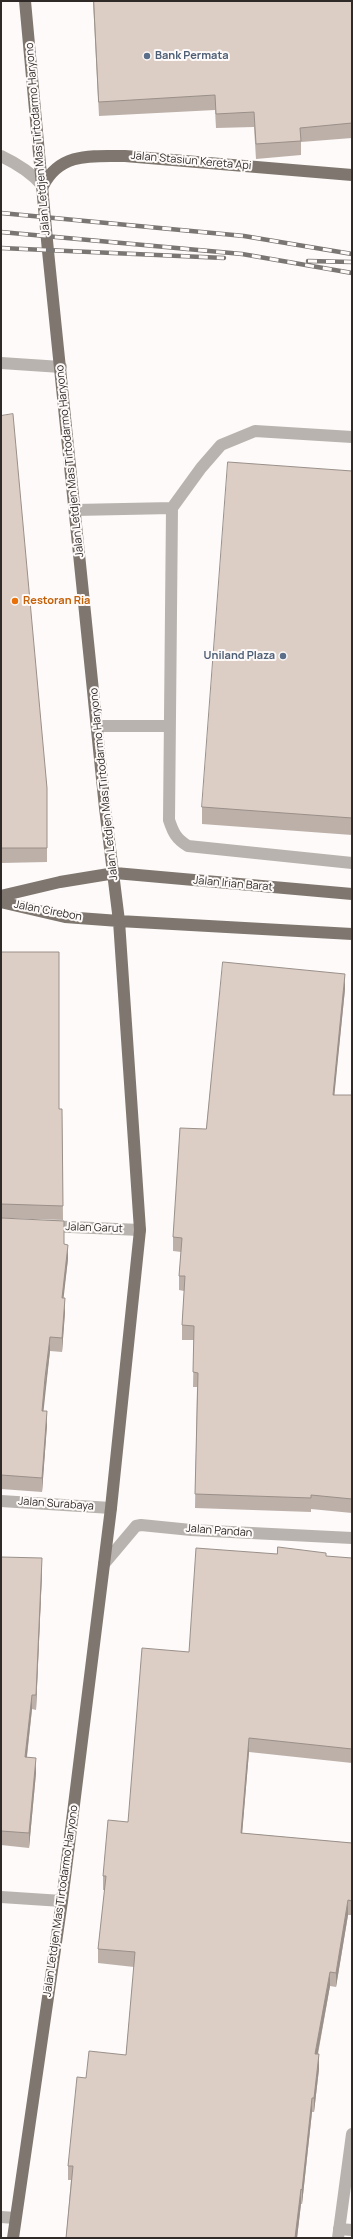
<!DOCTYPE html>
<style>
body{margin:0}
#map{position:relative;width:353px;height:2239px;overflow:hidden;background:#fdfaf9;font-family:Manrope,sans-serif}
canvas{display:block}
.frame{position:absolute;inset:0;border:2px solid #2f2a27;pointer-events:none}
</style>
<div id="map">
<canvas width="353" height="2239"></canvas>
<div class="frame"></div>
</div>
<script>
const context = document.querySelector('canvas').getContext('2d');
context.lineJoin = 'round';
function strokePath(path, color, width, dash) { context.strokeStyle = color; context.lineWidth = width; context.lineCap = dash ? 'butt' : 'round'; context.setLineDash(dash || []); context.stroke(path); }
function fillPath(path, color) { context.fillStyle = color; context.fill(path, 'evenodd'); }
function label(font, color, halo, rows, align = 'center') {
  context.font = font + ' Manrope,sans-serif'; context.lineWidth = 4; context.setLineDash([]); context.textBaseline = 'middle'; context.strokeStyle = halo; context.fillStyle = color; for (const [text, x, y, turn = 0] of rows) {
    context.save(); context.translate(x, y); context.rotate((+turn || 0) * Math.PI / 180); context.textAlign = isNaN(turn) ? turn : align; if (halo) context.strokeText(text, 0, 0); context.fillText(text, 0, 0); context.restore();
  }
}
strokePath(new Path2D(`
 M352 437 255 431 221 445 201 468 172 508 169 820C173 832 176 839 188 846L352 863
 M75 510 172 508
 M97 726H169
 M339 2229 352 2230`), '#b8b3ae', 12);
strokePath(new Path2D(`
 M1 156C18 164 31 172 43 186
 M1 363 61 367
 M47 1226 140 1230
 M1 1501 111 1508
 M104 1564 136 1526 141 1525 191 1530 352 1538
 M1 1897 62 1901
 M1 2217 15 2218
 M338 2238 352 2134`), '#b8b3ae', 12);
strokePath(new Path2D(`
 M43 186C60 152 92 156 125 156L352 175
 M1 896 60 882 115 873 352 894
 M1 902 65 917 119 921 352 934
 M13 2238 62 1901 111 1508 140 1230 119 921 105 808 48 251 25 1`), '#7f776f', 12);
const rail = new Path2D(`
 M1 213 244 236 352 254
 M1 232 242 254 352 273
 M1 248 224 258
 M308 261 352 262`);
strokePath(rail, '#7a7673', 4.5);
strokePath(rail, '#fdfaf9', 3, [9]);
fillPath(new Path2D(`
 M93 1H352V138L301 142V155L256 159 254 127 216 128 215 110 99 116Z
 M1 416 47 788V862L1 863Z
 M352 471V835L202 824V807Z
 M1 952 59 1109H62L63 1220 1 1218Z
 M345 989 334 1095H352V1513L311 1509V1512L195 1508 197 1387H193L194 1340H182V1325L184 1291 179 1290V1276L181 1252 173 1251V1237L206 1129Z
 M1 1218 64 1244 68 1259 63 1298 65 1312 62 1352 50 1351 45 1392 43 1411 47 1425 42 1492 1 1489Z
 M277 1554 352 1558V1763L249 1752 242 1833 352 1843V1915H348L336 1987 330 1986 318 2054 319 2069 314 2112H312L302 2204H301L297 2238H66L71 2180H68V2166L86 2078 126 2055 134 1967 98 1963V1949L105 1890H103V1876L128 1822 189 1652Z
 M1 1557 42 1573 36 1710 32 1709 27 1757 36 1773 29 1848 1 1845Z`), '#bdb0a9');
fillPath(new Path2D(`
 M345 974V989L333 1109V1095Z
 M68 1245V1259L62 1312V1298Z
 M65 1298V1312L62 1352V1338Z
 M50 1337V1351L42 1425V1411Z
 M47 1411V1425L42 1492V1478Z
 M42 1558V1573L36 1710V1695Z
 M32 1695V1709L25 1772V1757Z
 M249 1738V1752L241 1847V1833Z
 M36 1758V1773L29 1848V1833Z
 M348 1900V1915L336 1987V1973Z
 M330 1972V1986L315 2068V2054Z
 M319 2054V2069L314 2112V2098Z
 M312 2098V2112L302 2204V2190Z
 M301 2189V2204L297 2238H295Z`), '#9a908a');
const building = new Path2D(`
 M94 1H352V123L300 128 301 141 256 144 254 112 216 114 215 95 99 102Z
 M13 414 47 788V848H1V416Z
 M228 462 352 471V818L202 807Z
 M1 952H59V1109H62L63 1206 1 1204Z
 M223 962 345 974 333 1095H352V1499L311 1495V1498L195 1494 198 1373 193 1372 194 1326 182 1325 185 1276H179L182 1238 173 1237 180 1128 206 1129Z
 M1 1218 64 1221V1244L68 1245 62 1298H65L62 1338 50 1337 45 1378 42 1411H47L42 1478 1 1475Z
 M278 1547 326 1553V1556L352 1558V1749L249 1738 241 1833 352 1843V1901L348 1900 336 1973 330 1972 315 2054H319L314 2098H312L302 2190 301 2189 295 2238H66L73 2166H68L77 2077 86 2078 89 2051 126 2055 135 1952 98 1949 106 1876H103L108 1820 128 1822 142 1648 189 1652 196 1548 277 1554Z
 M1 1557 42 1558 36 1695H32L25 1757 36 1758 29 1833 1 1831Z`);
fillPath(building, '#dccdc5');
strokePath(building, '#9a908a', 1);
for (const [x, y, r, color] of [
 [147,56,4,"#5c6f8a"],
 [15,601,4,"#e8710a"],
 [283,656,4,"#5c6f8a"]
]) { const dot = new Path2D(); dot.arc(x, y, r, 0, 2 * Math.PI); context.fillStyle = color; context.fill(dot); strokePath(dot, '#fdfaf9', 1.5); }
label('bold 11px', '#4e5e75', '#fdfaf9', [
 ["Bank Permata",155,56],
 ["Uniland Plaza",275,656,"right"]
], 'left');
label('11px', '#2f2a27', '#fdfaf9', [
 ["Jalan Letdjen Mas Tirtodarmo Haryono",38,139,-95],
 ["Jalan Stasiun Kereta Api",191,161,5],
 ["Jalan Letdjen Mas Tirtodarmo Haryono",70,461,-96],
 ["Jalan Letdjen Mas Tirtodarmo Haryono",104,784,-96],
 ["Jalan Irian Barat",233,884,5],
 ["Jalan Cirebon",48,911,11],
 ["Jalan Garut",94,1228,2],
 ["Jalan Surabaya",56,1504,4],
 ["Jalan Pandan",219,1531,4],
 ["Jalan Letdjen Mas Tirtodarmo Haryono",61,1901,-82]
]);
label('bold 11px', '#c56008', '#fdfaf9', [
 ["Restoran Ria",23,601]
], 'left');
</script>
